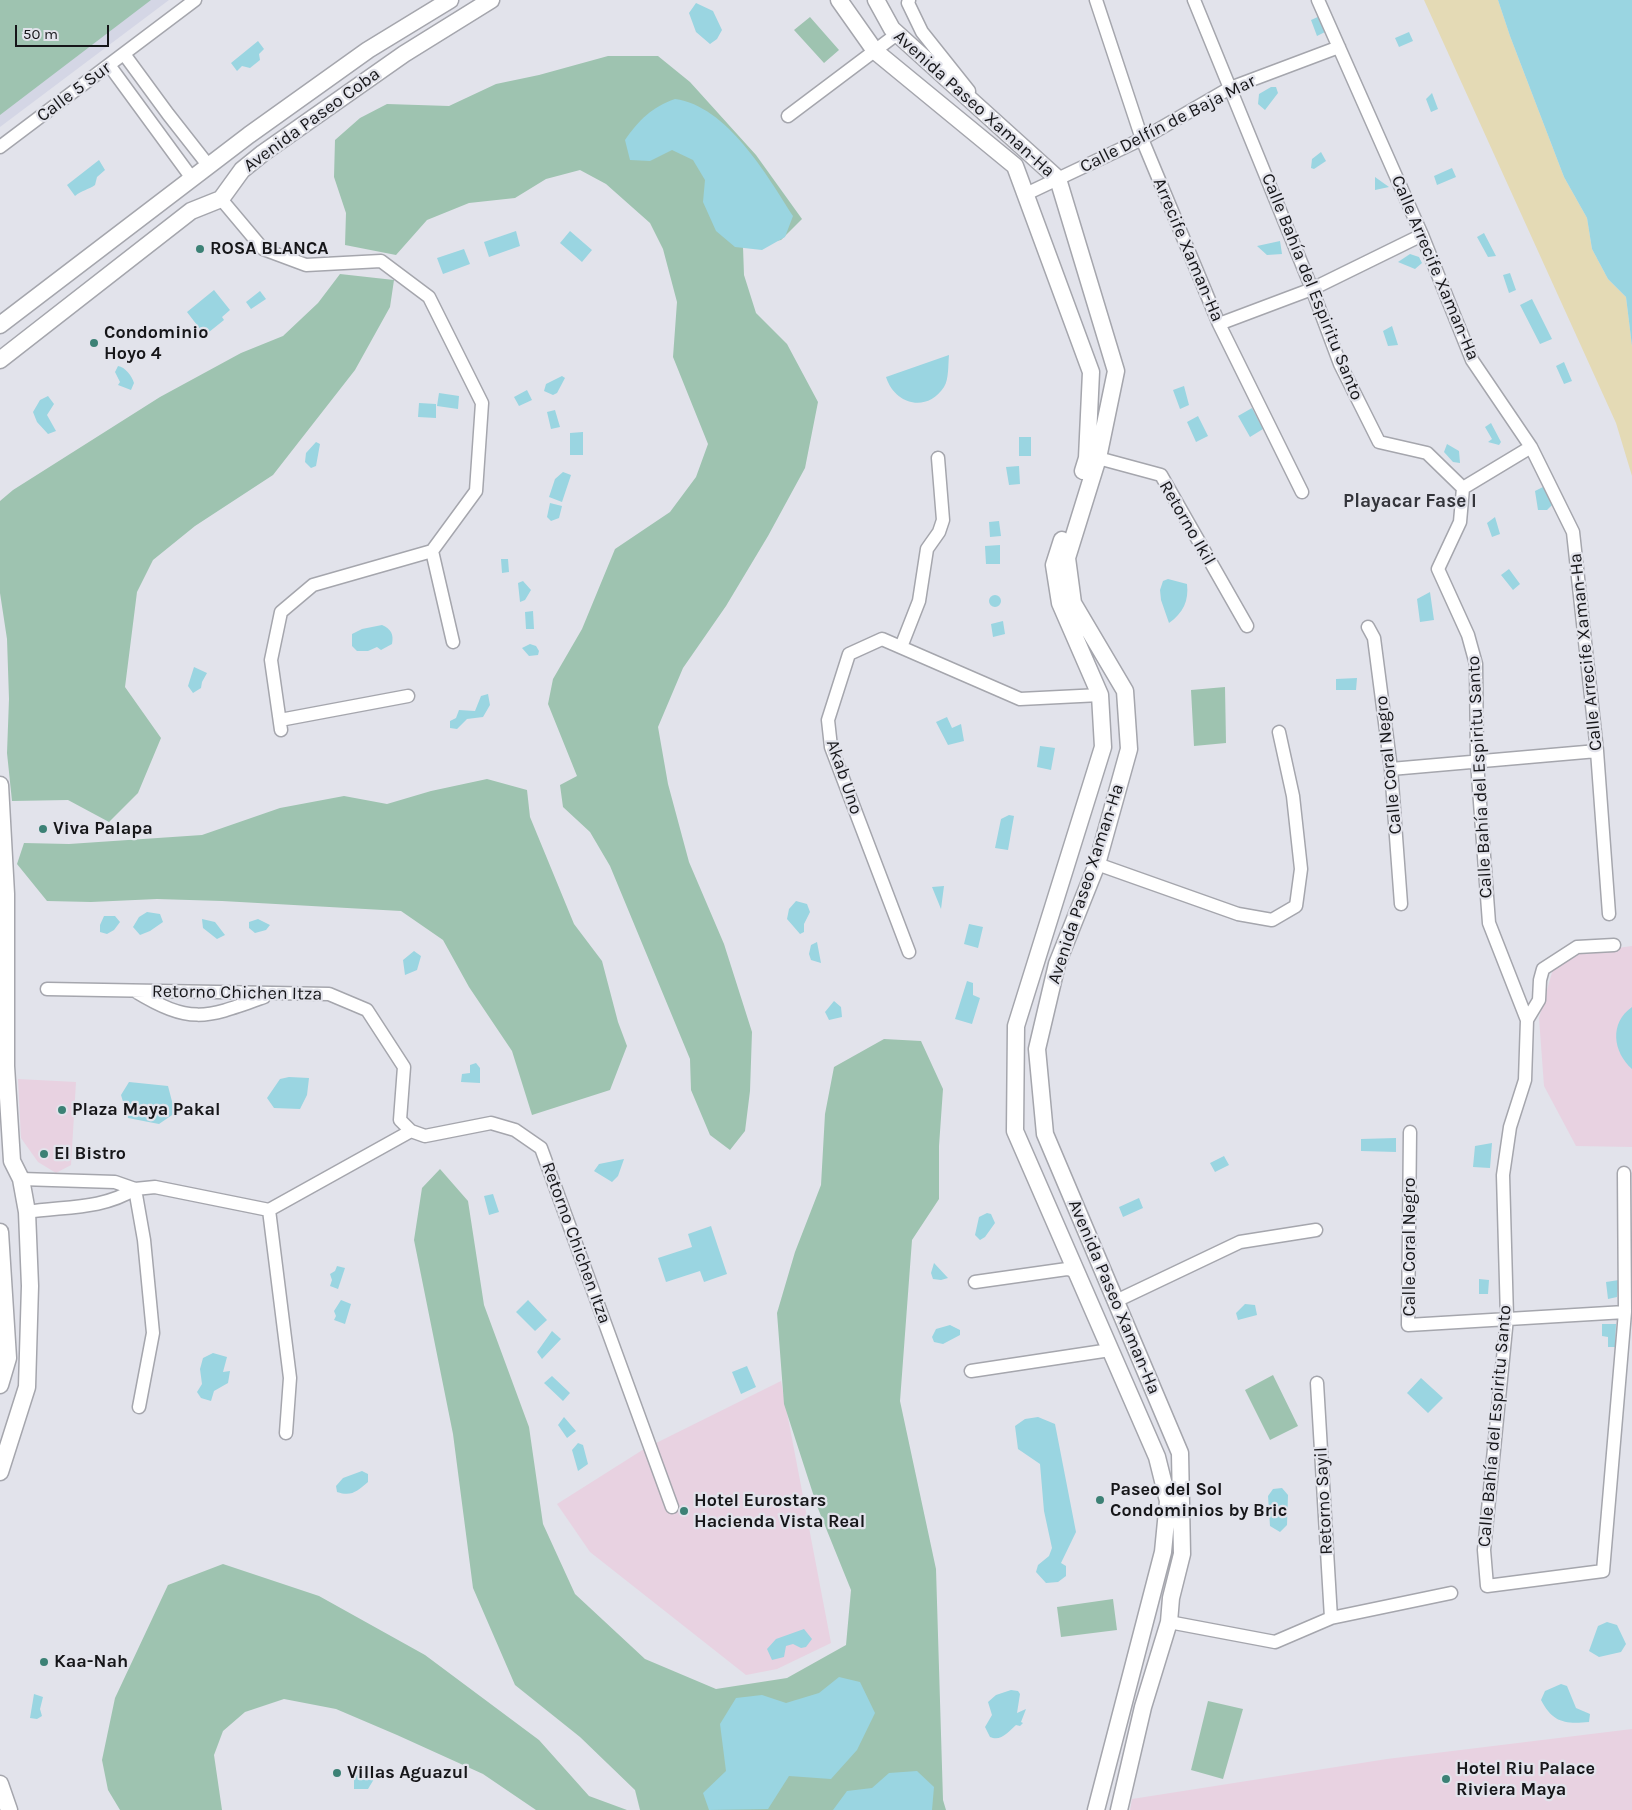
<!DOCTYPE html>
<meta charset="utf-8">
<style>
body{margin:0}
#map{position:relative;width:1632px;height:1810px;overflow:hidden;background:#e2e3eb;font-family:Karla,sans-serif}
canvas{display:block}
.scale{position:absolute;left:15px;top:25px;width:94px;height:22px;box-sizing:border-box;border:2px solid #161619;border-top:0;padding-left:6px;font-size:15px;line-height:18px;white-space:nowrap;color:#161619;-webkit-text-stroke:4px #e2e3eb;paint-order:stroke}
</style>
<div id="map">
<canvas width="1632" height="1810"></canvas>
<div class="scale">50 m</div>
</div>
<script>
const context = document.querySelector('canvas').getContext('2d');
context.lineJoin = 'round';
function fillPath(path, color) { context.fillStyle = color; context.fill(path, 'evenodd'); }
function strokePath(path, color, width, dash) { context.strokeStyle = color; context.lineWidth = width; context.lineCap = dash ? 'butt' : 'round'; context.setLineDash(dash || []); context.stroke(path); }
function label(font, color, halo, rows, align = 'center') {
  context.font = font + ' Karla,sans-serif'; context.lineWidth = 4.5; context.setLineDash([]); context.textBaseline = 'middle'; context.strokeStyle = halo; context.fillStyle = color; for (const [text, x, y, turn = 0] of rows) {
    context.save(); context.translate(x, y); context.rotate((+turn || 0) * Math.PI / 180); context.textAlign = isNaN(turn) ? turn : align; if (halo) context.strokeText(text, 0, 0); context.fillText(text, 0, 0); context.restore();
  }
}
fillPath(new Path2D(`
 M1632 946V1147L1576 1146 1544 1086 1539 1018 1553 969 1581 953Z
 M18 1079 76 1082 71 1165 56 1173 38 1162 21 1138Z
 M781 1381 831 1643 777 1669 746 1675 590 1552 557 1504 644 1449Z
 M1632 1729V1810H1130L1132 1799 1387 1759Z`), '#e8d2e1');
fillPath(new Path2D(`
 M0 0H169L0 127Z`), '#d4d6e5');
fillPath(new Path2D(`
 M0 0H151L0 115Z
 M810 17 839 50 824 63 794 30Z
 M608 56H658L690 82 756 155 802 219 781 240 743 247 744 275 756 313 787 344 818 402 805 468 768 536 726 606 683 668 658 727 668 784 689 862 724 944 752 1032 750 1091 745 1131 730 1150 710 1135 691 1090 690 1059 610 866 590 832 563 807 560 785 577 776 548 704 553 679 582 629 615 549 670 512 696 477 708 444 673 357 677 302 663 249 650 223 606 184 580 170 546 179 515 198 469 203 427 220 396 255 345 245 346 213 334 177 335 140 360 118 387 104 449 106 496 84 539 75Z
 M340 274 394 280 390 307 355 370 273 475 195 526 153 560 137 592 125 687 161 738 138 793 109 822 68 800 12 801 7 753 9 699 7 639 0 593V501L13 490 160 397 241 353 283 336 318 303Z
 M1225 687 1226 743 1194 746 1191 690Z
 M487 779 527 790 530 817 574 924 602 961 618 1022 627 1046 610 1090 532 1115 512 1051 469 987 443 940 401 911 222 901 157 899 91 902 47 901 17 864 24 843 69 844 202 835 280 808 344 796 387 804 431 791Z
 M884 1039 921 1041 943 1089 939 1146V1199L912 1240 900 1401 936 1569 943 1800 946 1810H640L635 1790 580 1737 515 1685 473 1588 453 1434 414 1240 422 1188 440 1169 468 1201 484 1305 529 1427 543 1524 575 1594 645 1659 716 1689 787 1678 846 1645 851 1590 817 1506 784 1404 777 1313 795 1252 821 1185 825 1114 834 1067Z
 M1273 1375 1298 1426 1270 1440 1245 1390Z
 M223 1564 319 1596 425 1655 539 1740 589 1796 627 1810H536L483 1774 397 1735 336 1709 284 1699 245 1712 223 1731 214 1755 222 1810H120L108 1790 102 1760 115 1698 168 1585Z
 M1113 1599 1117 1630 1061 1637 1057 1607Z
 M1208 1701 1243 1709 1223 1779 1191 1770Z`), '#9ec3b0');
fillPath(new Path2D(`
 M1424 0H1498L1510 36 1564 177 1587 218 1592 249 1608 279 1626 297 1632 346V476L1616 423Z`), '#e4dab5');
fillPath(new Path2D(`
 M1498 0H1632V346L1626 297 1608 279 1592 249 1587 218 1564 177 1510 36Z
 M696 3 713 11 722 30 717 39 710 44 696 32 689 13Z
 M1320 16 1327 31 1317 36 1311 20Z
 M1409 32 1413 41 1399 47 1395 38Z
 M258 41 264 49 259 54 260 60 250 68 242 66 237 71 231 63Z
 M1271 87H1276L1278 93 1265 110 1258 104 1259 94Z
 M1432 93 1438 109 1431 112 1426 99Z
 M675 99C727 106 767 175 793 216L785 237 762 250 735 247 716 231 703 202 705 180 693 160 672 150 650 161 630 160 625 140C639 120 652 107 675 99Z
 M1321 152 1326 161 1314 169 1311 168 1312 159Z
 M99 160 105 170 97 177 95 185C88 190 82 190 75 196L67 185Z
 M1452 168 1456 177 1437 185 1434 176Z
 M1375 177 1389 187 1375 190Z
 M516 231 520 246 489 257 484 242Z
 M570 231 592 250 582 262 560 243Z
 M1484 233 1496 256 1488 257 1477 237Z
 M1280 241 1282 254 1267 255 1257 246Z
 M464 249 470 264 443 274 437 258Z
 M1410 254 1419 257 1422 263 1415 269 1398 262Z
 M1510 273 1516 290 1509 293 1503 275Z
 M214 290 230 310 222 317 224 320 209 332 206 328 200 329 187 312Z
 M260 291 266 299 251 309 246 302Z
 M1532 299 1552 339 1540 344 1520 305Z
 M1392 326 1398 345 1388 346 1383 331Z
 M949 355C948 364 949 379 944 387 927 413 895 405 886 377Z
 M1564 362 1572 381 1564 384 1556 366Z
 M118 366C125 367 132 376 134 383L131 390 118 385 120 382 115 372Z
 M562 376 565 378 557 393 553 395 544 391 546 384Z
 M1184 386 1189 405 1180 409 1173 390Z
 M527 390 532 400 519 406 514 397Z
 M439 393 459 396 458 409 437 406Z
 M48 396 54 404 47 415 56 431 48 434 37 422 33 412 40 400Z
 M419 403 436 404V418L418 417Z
 M1252 408 1263 429 1250 437 1238 416Z
 M555 410 560 427 551 429 547 412Z
 M1198 416 1208 436 1196 442 1187 422Z
 M1491 423 1501 442 1499 445 1488 442 1492 439 1485 427Z
 M583 432V455H570V433Z
 M1019 437H1031V456H1019Z
 M316 442 320 444 316 466 311 468 305 462 306 453Z
 M1447 444 1459 451 1460 463 1453 462 1444 452Z
 M1019 466 1020 484 1009 485 1006 467Z
 M563 472 571 475 562 502 549 497 555 479Z
 M1543 487 1547 491 1552 505 1547 510H1538L1535 491Z
 M550 503 562 506 559 518 551 521 547 517Z
 M1495 517 1500 534 1492 537 1487 523Z
 M999 521 1001 536 990 537 989 522Z
 M1000 545V564H986L985 546Z
 M508 559 509 572 502 573 501 559Z
 M1509 569 1520 584 1513 590 1501 575Z
 M1168 579 1187 584C1189 601 1183 613 1169 623L1161 600 1160 590 1163 581Z
 M523 581 531 590 525 600 520 602 518 583Z
 M1430 592 1434 620 1420 622 1417 599Z
 M989 601a6 6 0 1 1 12 0a6 6 0 1 1-12 0Z
 M533 611 534 629H526L525 612Z
 M1003 621 1005 634 993 637 991 624Z
 M382 625C391 629 394 634 392 644L381 650 377 647 368 651H357L352 646V634L362 629Z
 M530 644 536 646 539 651 538 655 529 656 522 648Z
 M194 667 207 673 202 682 201 688 193 693 188 686Z
 M1357 678 1356 690H1336V679Z
 M488 694 490 705 483 717 467 719 457 729 450 728V721L456 718 459 710 475 711 481 696Z
 M947 717 952 728 961 724 964 741 948 745 936 722Z
 M1040 746 1055 748 1051 770 1037 767Z
 M1009 815 1014 816 1008 850 995 848 1001 819Z
 M944 886 941 909 932 887Z
 M796 901 807 904 810 912 804 924V932L800 934 787 919 789 909Z
 M147 912 160 914 163 922 150 931 140 935 133 927 139 917Z
 M104 916H115L120 922 114 930 107 934 100 932V925Z
 M202 919 215 922 225 935 217 939 203 928Z
 M258 919 270 925 266 930 255 933 249 928V922Z
 M969 924 983 927 978 948 964 944Z
 M817 942 821 963 811 960 809 954 811 945Z
 M414 951 421 956 417 970 405 975 403 960Z
 M967 981 973 983V995L980 998 972 1024 955 1019Z
 M834 1001 841 1007 842 1017 829 1020 825 1012Z
 M1632 1007V1069C1613 1052 1609 1023 1632 1007Z
 M476 1063 480 1068V1083L461 1082 462 1074 470 1073V1065Z
 M289 1077 309 1078 307 1095 300 1109 274 1108 267 1098 280 1079Z
 M129 1082 168 1086 175 1113 159 1124 128 1118 121 1095Z
 M1396 1138V1152L1361 1151V1139Z
 M1492 1143 1490 1168 1473 1167 1475 1146Z
 M1224 1156 1229 1165 1215 1172 1210 1163Z
 M624 1159 618 1176 612 1182 594 1171 599 1164Z
 M493 1194 499 1212 489 1215 484 1196Z
 M1139 1198 1143 1208 1123 1217 1119 1207Z
 M987 1213 991 1214 995 1223 985 1237 980 1240 975 1235 979 1217Z
 M711 1226 727 1274 704 1282 700 1271 666 1282 658 1258 692 1247 688 1234Z
 M934 1263 948 1278 941 1280 933 1279 931 1273Z
 M337 1266 345 1268 338 1289 330 1286 332 1280 330 1274 335 1271Z
 M1479 1279 1489 1280 1488 1294H1479Z
 M1619 1280 1617 1297 1608 1299 1606 1282Z
 M341 1300 351 1304 345 1324 334 1320 336 1316 334 1311Z
 M528 1300 547 1320 535 1331 516 1312Z
 M1245 1304 1255 1305 1257 1315 1238 1320 1236 1313Z
 M1602 1324H1616L1615 1347H1608V1337L1602 1336Z
 M950 1325 960 1330V1335L943 1344 934 1342 932 1337 936 1329Z
 M552 1331 561 1339 542 1359 537 1352Z
 M213 1353 227 1357 223 1372 230 1371 228 1383 214 1391 211 1401 201 1398 197 1392 202 1384 200 1369 203 1358Z
 M747 1366 756 1387 741 1394 732 1372Z
 M552 1376 570 1393 563 1401 544 1383Z
 M1421 1378 1443 1398 1428 1413 1407 1393Z
 M564 1417 576 1431 567 1438 558 1425Z
 M1038 1417 1055 1424 1076 1532 1061 1563 1066 1566V1576L1058 1582 1046 1583 1036 1572 1038 1565 1049 1556 1052 1548 1044 1511 1040 1464 1018 1449 1015 1426 1025 1419Z
 M578 1443 583 1445 588 1464 578 1471 572 1450Z
 M362 1471 368 1474V1482C357 1491 352 1497 337 1492L336 1486 343 1478Z
 M1282 1488 1288 1495 1287 1525 1280 1532 1270 1526 1268 1496 1273 1489Z
 M1607 1622 1617 1625 1626 1644 1621 1652 1599 1657 1589 1651 1598 1626Z
 M804 1629 812 1639 806 1647 801 1648 793 1644 786 1646 784 1657 772 1660 767 1649 776 1639Z
 M839 1677 860 1682 875 1713 857 1750 831 1779 789 1776 768 1809 709 1810 703 1793 726 1771 720 1724 736 1698 762 1695 786 1703 819 1693Z
 M1561 1684 1567 1686 1576 1708 1590 1714 1589 1722C1565 1724 1553 1723 1541 1700L1545 1691Z
 M1011 1690 1018 1691 1020 1694 1017 1713 1026 1709 1021 1722 1023 1723 1020 1726 1016 1725C1008 1732 1001 1742 990 1737L985 1727 992 1715 988 1702 996 1695Z
 M34 1694 43 1697 40 1709 42 1716 37 1719 30 1718Z
 M917 1771 934 1787 932 1810H833L847 1791 872 1788 889 1773Z
 M364 1773 374 1779 368 1789H354V1776Z`), '#9ad5e1');
const minor = new Path2D(`
 M909 0 908 3 922 32 969 91
 M1096 0 1142 139 1219 324 1302 492
 M1194 0 1312 289 1340 364 1379 442 1427 453 1463 488 1460 522 1438 569 1468 635 1476 664 1477 762 1489 923 1527 1020 1525 1080 1510 1127 1503 1175 1507 1318 1484 1550 1487 1586 1603 1571 1625 1312 1624 1173
 M1318 0 1422 235 1472 360 1531 447 1573 532 1597 751 1609 914
 M124 54 168 114 208 165
 M109 65 191 177
 M788 116 897 34
 M0 147 195 0
 M1026 194 1142 139 1230 88 1339 47
 M221 199 263 249 306 265 381 261 429 297 482 403 476 491 432 551 313 585 281 612 271 660 281 730
 M1219 324 1312 289 1422 235
 M1098 458 1161 475 1247 626
 M1463 488 1531 447
 M432 551 453 642
 M1368 627 1374 638 1391 769 1401 904
 M901 647 919 601 927 549 939 532 943 520 938 458
 M280 720 408 696
 M1391 769 1597 751
 M1097 864 1238 914 1272 920 1296 906 1301 869 1293 796 1279 732
 M909 952 831 747 828 720 849 654 882 639 1020 699 1100 695
 M47 989 329 994 367 1010 404 1067 400 1120 411 1131 425 1136 491 1123 515 1130 541 1148 672 1507
 M135 991C191 1025 206 1018 264 997
 M1527 1020 1539 1000 1540 980 1543 969 1577 947 1614 945
 M1410 1132 1408 1325 1625 1312
 M21 1179 115 1182 135 1189 155 1187 269 1210 411 1131
 M135 1189 144 1240 153 1333 139 1407
 M269 1210 290 1378 286 1433
 M27 1212C64 1206 101 1210 135 1189
 M975 1282 1067 1269 1075 1271
 M1116 1301 1240 1242 1316 1230
 M971 1371 1110 1350
 M1317 1383 1331 1618
 M1169 1622 1275 1642 1331 1618 1451 1593`);
const major = new Path2D(`
 M839 0 875 51 1015 166 1091 372 1087 458 1083 471
 M876 0 892 29 1058 179 1116 371 1098 458 1067 558 1073 603 1125 691 1129 749 1097 864 1057 964 1037 1049 1045 1134 1180 1453 1182 1554 1171 1598 1169 1622 1143 1707 1119 1810
 M0 325 249 135 368 50 450 0
 M0 360 191 211 221 199 242 170 263 153 404 54 491 0
 M1062 540 1054 565 1060 603 1100 695 1103 747 1016 1026 1015 1131 1157 1457 1168 1501 1163 1552 1096 1810
 M0 785 6 894V1066L12 1161 21 1179 27 1212 30 1286 27 1387 0 1472
 M0 1232 8 1358 0 1385
 M0 1784 9 1810`);
strokePath(minor, '#a5a6ad', 15);
strokePath(major, '#a5a6ad', 19);
strokePath(minor, '#fff', 12);
strokePath(major, '#fff', 16);
for (const [x, y, r, color] of [
 [200,249,5,"#3c8175"],
 [94,343,5,"#3c8175"],
 [43,829,5,"#3c8175"],
 [62,1110,5,"#3c8175"],
 [44,1154,5,"#3c8175"],
 [1100,1500,5,"#3c8175"],
 [684,1511,5,"#3c8175"],
 [44,1662,5,"#3c8175"],
 [337,1773,5,"#3c8175"],
 [1446,1779,5,"#3c8175"]
]) { const dot = new Path2D(); dot.arc(x, y, r, 0, 2 * Math.PI); context.fillStyle = color; context.fill(dot); strokePath(dot, '#e2e3eb', 2); }
label('18px', '#161619', '#e2e3eb', [
 ["Calle 5 Sur",74,92,-37],
 ["Avenida Paseo Xaman-Ha",974,104,42],
 ["Avenida Paseo Coba",312,120,-36],
 ["Calle Delfín de Baja Mar",1168,124,-27],
 ["Arrecife Xaman-Ha",1188,250,67],
 ["Calle Arrecife Xaman-Ha",1435,268,67],
 ["Calle Bahía del Espiritu Santo",1312,287,68],
 ["Retorno Ikil",1187,523,60],
 ["Calle Arrecife Xaman-Ha",1586,652,-96],
 ["Calle Coral Negro",1389,765,-96],
 ["Akab Uno",844,777,71],
 ["Calle Bahía del Espiritu Santo",1480,777,-93],
 ["Avenida Paseo Xaman-Ha",1086,884,-72],
 ["Retorno Chichen Itza",237,993,1],
 ["Retorno Chichen Itza",576,1243,70],
 ["Calle Coral Negro",1410,1247,-90],
 ["Avenida Paseo Xaman-Ha",1114,1297,67],
 ["Calle Bahía del Espiritu Santo",1495,1426,-85],
 ["Retorno Sayil",1324,1501,-93]
]);
label('bold 18px', '#161619', '#e2e3eb', [
 ["ROSA BLANCA",210,249],
 ["Condominio",104,333],
 ["Hoyo 4",104,354],
 ["Viva Palapa",53,829],
 ["Plaza Maya Pakal",72,1110],
 ["El Bistro",54,1154],
 ["Paseo del Sol",1110,1490],
 ["Condominios by Bric",1110,1511],
 ["Hotel Eurostars",694,1501],
 ["Hacienda Vista Real",694,1522],
 ["Kaa-Nah",54,1662],
 ["Hotel Riu Palace",1456,1769],
 ["Riviera Maya",1456,1790],
 ["Villas Aguazul",347,1773]
], 'left');
label('bold 19px', '#34353b', '#e2e3eb', [
 ["Playacar Fase I",1410,502]
]);
</script>
